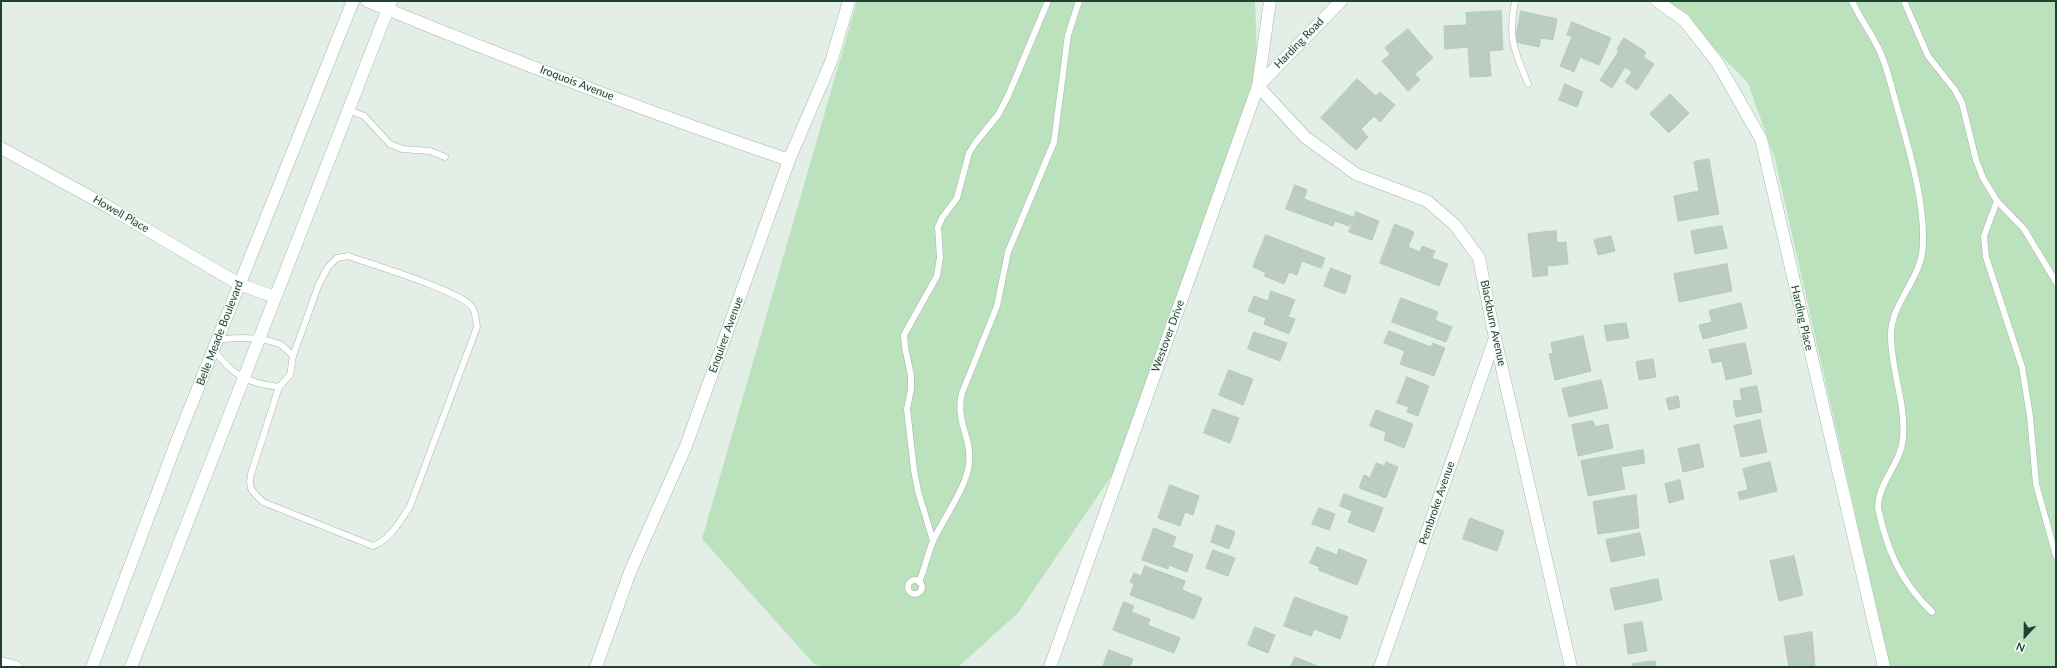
<!DOCTYPE html>
<style>
body{margin:0}
#map{position:relative;width:2057px;height:668px;overflow:hidden;background:#e3eee7;font-family:Lato,sans-serif}
canvas{display:block}
.frame{position:absolute;inset:0;border:2px solid #214232;pointer-events:none}
.north{position:absolute;left:2005px;top:616px;width:40px;height:40px;-webkit-text-stroke:3px #f4faf6;paint-order:stroke;rotate:202deg;font-size:11px;font-weight:700;line-height:16px;text-align:center;color:#214232}
.north::after{content:'';display:block;margin:auto;width:14px;height:18px;background:#214232;clip-path:polygon(50% 0,100% 100%,50% 72%,0 100%)}
</style>
<div id="map">
<canvas width="2057" height="668"></canvas>
<div class="frame"></div>
<div class="north">N</div>
</div>
<script>
const context = document.querySelector('canvas').getContext('2d');
context.lineJoin = 'round';
function fillPath(path, color) { context.fillStyle = color; context.fill(path, 'evenodd'); }
function strokePath(path, color, width, dash) { context.strokeStyle = color; context.lineWidth = width; context.lineCap = dash ? 'butt' : 'round'; context.setLineDash(dash || []); context.stroke(path); }
function label(font, color, halo, rows, align = 'center') {
  context.font = font + ' Lato,sans-serif'; context.lineWidth = 3; context.setLineDash([]); context.textBaseline = 'middle'; context.strokeStyle = halo; context.fillStyle = color; for (const [text, x, y, turn = 0] of rows) {
    context.save(); context.translate(x, y); context.rotate((+turn || 0) * Math.PI / 180); context.textAlign = isNaN(turn) ? turn : align; if (halo) context.strokeText(text, 0, 0); context.fillText(text, 0, 0); context.restore();
  }
}
fillPath(new Path2D(`
 M857 1H1255L1258 86 1127 453 1018 613 958 667H824L814 664 702 539Z
 M1668 1H2056V667H1890L1775 159 1748 83Z`), '#bbe1bd');
const building = new Path2D(`
 M1501 11 1503 50 1489 51 1491 76 1470 77 1468 47 1445 49 1444 26 1467 25 1466 13Z
 M1521 11 1557 19 1553 40 1541 38 1539 47 1515 42Z
 M1572 22 1611 38 1599 65 1580 57 1574 72 1560 66 1572 37 1567 35Z
 M1408 29 1433 58 1415 74 1420 80 1408 91 1382 61 1390 54 1385 48Z
 M1624 38 1646 52 1643 57 1654 64 1637 90 1625 82 1632 72 1625 67 1612 88 1600 80 1619 51 1617 50Z
 M1357 79 1376 96 1380 92 1395 105 1380 122 1374 116 1361 129 1368 137 1356 150 1321 118Z
 M1565 84 1583 92 1577 107 1559 100Z
 M1670 94 1689 113 1669 133 1650 114Z
 M1709 159 1719 214 1678 221 1674 196 1699 191 1694 162Z
 M1295 185 1307 190 1304 199 1353 217 1349 226 1335 221 1333 226 1286 209Z
 M1356 212 1379 221 1372 240 1349 232Z
 M1395 224 1414 232 1408 247 1420 252 1422 246 1435 251 1432 258 1448 264 1439 286 1380 263Z
 M1722 226 1727 248 1695 254 1691 231Z
 M1556 231 1557 243 1566 242 1568 264 1547 266 1548 275 1533 277 1528 234Z
 M1266 235 1325 258 1321 268 1302 261 1297 275 1289 272 1284 284 1264 276 1266 273 1253 267Z
 M1611 236 1615 251 1598 255 1594 240Z
 M1727 264 1732 291 1679 302 1674 274Z
 M1331 268 1351 276 1345 294 1324 286Z
 M1271 291 1295 300 1288 317 1295 319 1289 334 1264 324 1266 318 1248 311 1254 296 1268 301Z
 M1401 298 1438 312 1435 320 1452 327 1446 342 1392 322Z
 M1741 303 1747 328 1703 339 1699 325 1712 322 1709 311Z
 M1626 323 1629 338 1607 341 1604 326Z
 M1389 331 1431 347 1433 343 1445 348 1434 376 1400 364 1405 351 1384 343Z
 M1254 332 1287 343 1280 361 1248 349Z
 M1583 336 1591 371 1555 380 1549 354 1553 353 1551 343Z
 M1745 343 1752 374 1726 380 1722 361 1712 363 1709 350Z
 M1653 359 1656 377 1639 380 1636 362Z
 M1229 370 1253 379 1243 405 1219 395Z
 M1407 377 1429 386 1418 416 1407 412 1409 407 1397 403Z
 M1601 380 1608 408 1569 417 1562 389Z
 M1757 386 1762 412 1736 417 1733 401 1742 400 1740 389Z
 M1678 396 1680 407 1669 410 1666 399Z
 M1213 409 1239 418 1230 443 1204 433Z
 M1376 410 1413 424 1404 448 1384 440 1386 432 1370 426Z
 M1760 420 1767 452 1741 457 1734 426Z
 M1593 421 1595 427 1608 424 1613 448 1578 456 1572 425Z
 M1699 444 1704 467 1683 472 1678 449Z
 M1643 450 1645 463 1621 467 1625 489 1588 496 1581 461Z
 M1386 462 1398 467 1386 498 1359 488 1364 475 1370 478 1376 463 1385 466Z
 M1770 462 1777 491 1740 500 1738 492 1748 490 1743 469Z
 M1680 480 1684 499 1669 503 1665 484Z
 M1170 485 1199 496 1193 515 1185 512 1180 526 1158 518Z
 M1344 494 1383 508 1374 532 1348 522 1352 511 1340 506Z
 M1636 495 1639 528 1598 534 1593 502Z
 M1319 508 1335 514 1329 530 1312 524Z
 M1470 518 1504 531 1497 551 1463 539Z
 M1217 525 1235 532 1229 549 1211 542Z
 M1154 528 1176 537 1172 547 1193 555 1187 572 1169 565 1168 569 1142 560Z
 M1640 533 1645 555 1611 562 1606 540Z
 M1317 547 1337 555 1339 549 1367 560 1357 585 1318 570 1320 567 1310 563Z
 M1213 550 1235 558 1228 576 1206 568Z
 M1794 556 1803 595 1779 601 1770 561Z
 M1145 566 1185 581 1182 590 1202 598 1194 619 1130 595 1134 584 1130 582 1134 573 1141 576Z
 M1658 579 1662 600 1615 610 1610 589Z
 M1295 597 1348 617 1340 639 1314 629 1311 636 1284 626Z
 M1124 602 1134 606 1131 612 1150 619 1148 625 1180 638 1174 653 1113 630Z
 M1642 622 1647 651 1628 654 1624 625Z
 M1255 627 1275 635 1268 653 1248 645Z
 M1812 632 1815 667H1789L1784 637Z
 M1109 650 1133 659 1130 667H1103Z
 M1295 657 1320 667H1291Z
 M1655 661 1656 667H1633L1632 664Z`);
fillPath(building, '#bbccc2');
strokePath(building, '#b5c9bd', 1);
const lane = new Path2D(`
 M1515 1C1508 40 1514 49 1528 84
 M1852 1C1860 19 1873 35 1881 54 1888 70 1891 86 1896 103 1908 146 1928 210 1922 254 1917 283 1890 306 1891 336 1891 370 1906 403 1903 438 1901 464 1878 482 1878 508 1887 550 1900 581 1932 612
 M1904 1 1928 56 1955 90 1962 103 1976 160 1983 178 1997 201 2024 229 2056 282
 M349 110 364 116 390 144 402 149 430 151 445 157
 M1997 201 1984 236 1986 257 2022 367 2030 416 2036 484 2056 556
 M348 256C370 264 461 291 472 307 476 313 476 321 477 327L410 506C400 521 391 539 373 546L263 502C252 491 248 490 251 474L279 387 290 375 293 356 319 284 328 267 337 258Z
 M217 340C237 337 259 336 279 344 284 346 289 352 293 356
 M213 349C233 376 247 383 279 387
 M933 541 918 491 914 470 907 409 911 389V376L905 347 904 335 937 276 940 257 938 227 942 218 957 198 969 153 976 142 998 115 1008 96 1048 1
 M908 587a7 7 0 1 1 14 0a7 7 0 1 1-14 0Z
 M919 582C925 568 928 552 934 539 945 516 966 488 969 464 972 436 955 423 962 393L997 306 1008 252 1054 142 1068 35 1079 1`);
const street = new Path2D(`
 M367 1C506 58 647 112 789 160
 M1341 1 1258 86 1305 137 1356 174 1427 201 1455 225 1479 258 1495 338 1571 667
 M1 148 105 205 239 284
 M1 663 16 667
 M596 667 630 572 686 446 789 160 831 62 849 1
 M1050 667 1258 86 1270 1
 M1380 667 1495 338`);
const secondary = new Path2D(`
 M1657 1 1684 20 1717 62 1761 139 1884 667
 M239 284 275 297
 M92 667 178 438 353 1
 M131 667 391 1`);
strokePath(lane, '#a5b7ad', 7);
strokePath(street, '#a5b7ad', 13);
strokePath(secondary, '#a1bbad', 13);
strokePath(lane, '#fff', 6);
strokePath(street, '#fff', 12);
strokePath(secondary, '#fff', 12);
label('11px', '#214232', '#f4faf6', [
 ["Harding Road",1299,43,-46],
 ["Iroquois Avenue",577,83,21],
 ["Howell Place",121,214,30],
 ["Harding Place",1802,318,77],
 ["Blackburn Avenue",1493,323,78],
 ["Belle Meade Boulevard",220,333,-69],
 ["Enquirer Avenue",726,335,-70],
 ["Westover Drive",1168,336,-70],
 ["Pembroke Avenue",1437,503,-71]
]);
</script>
